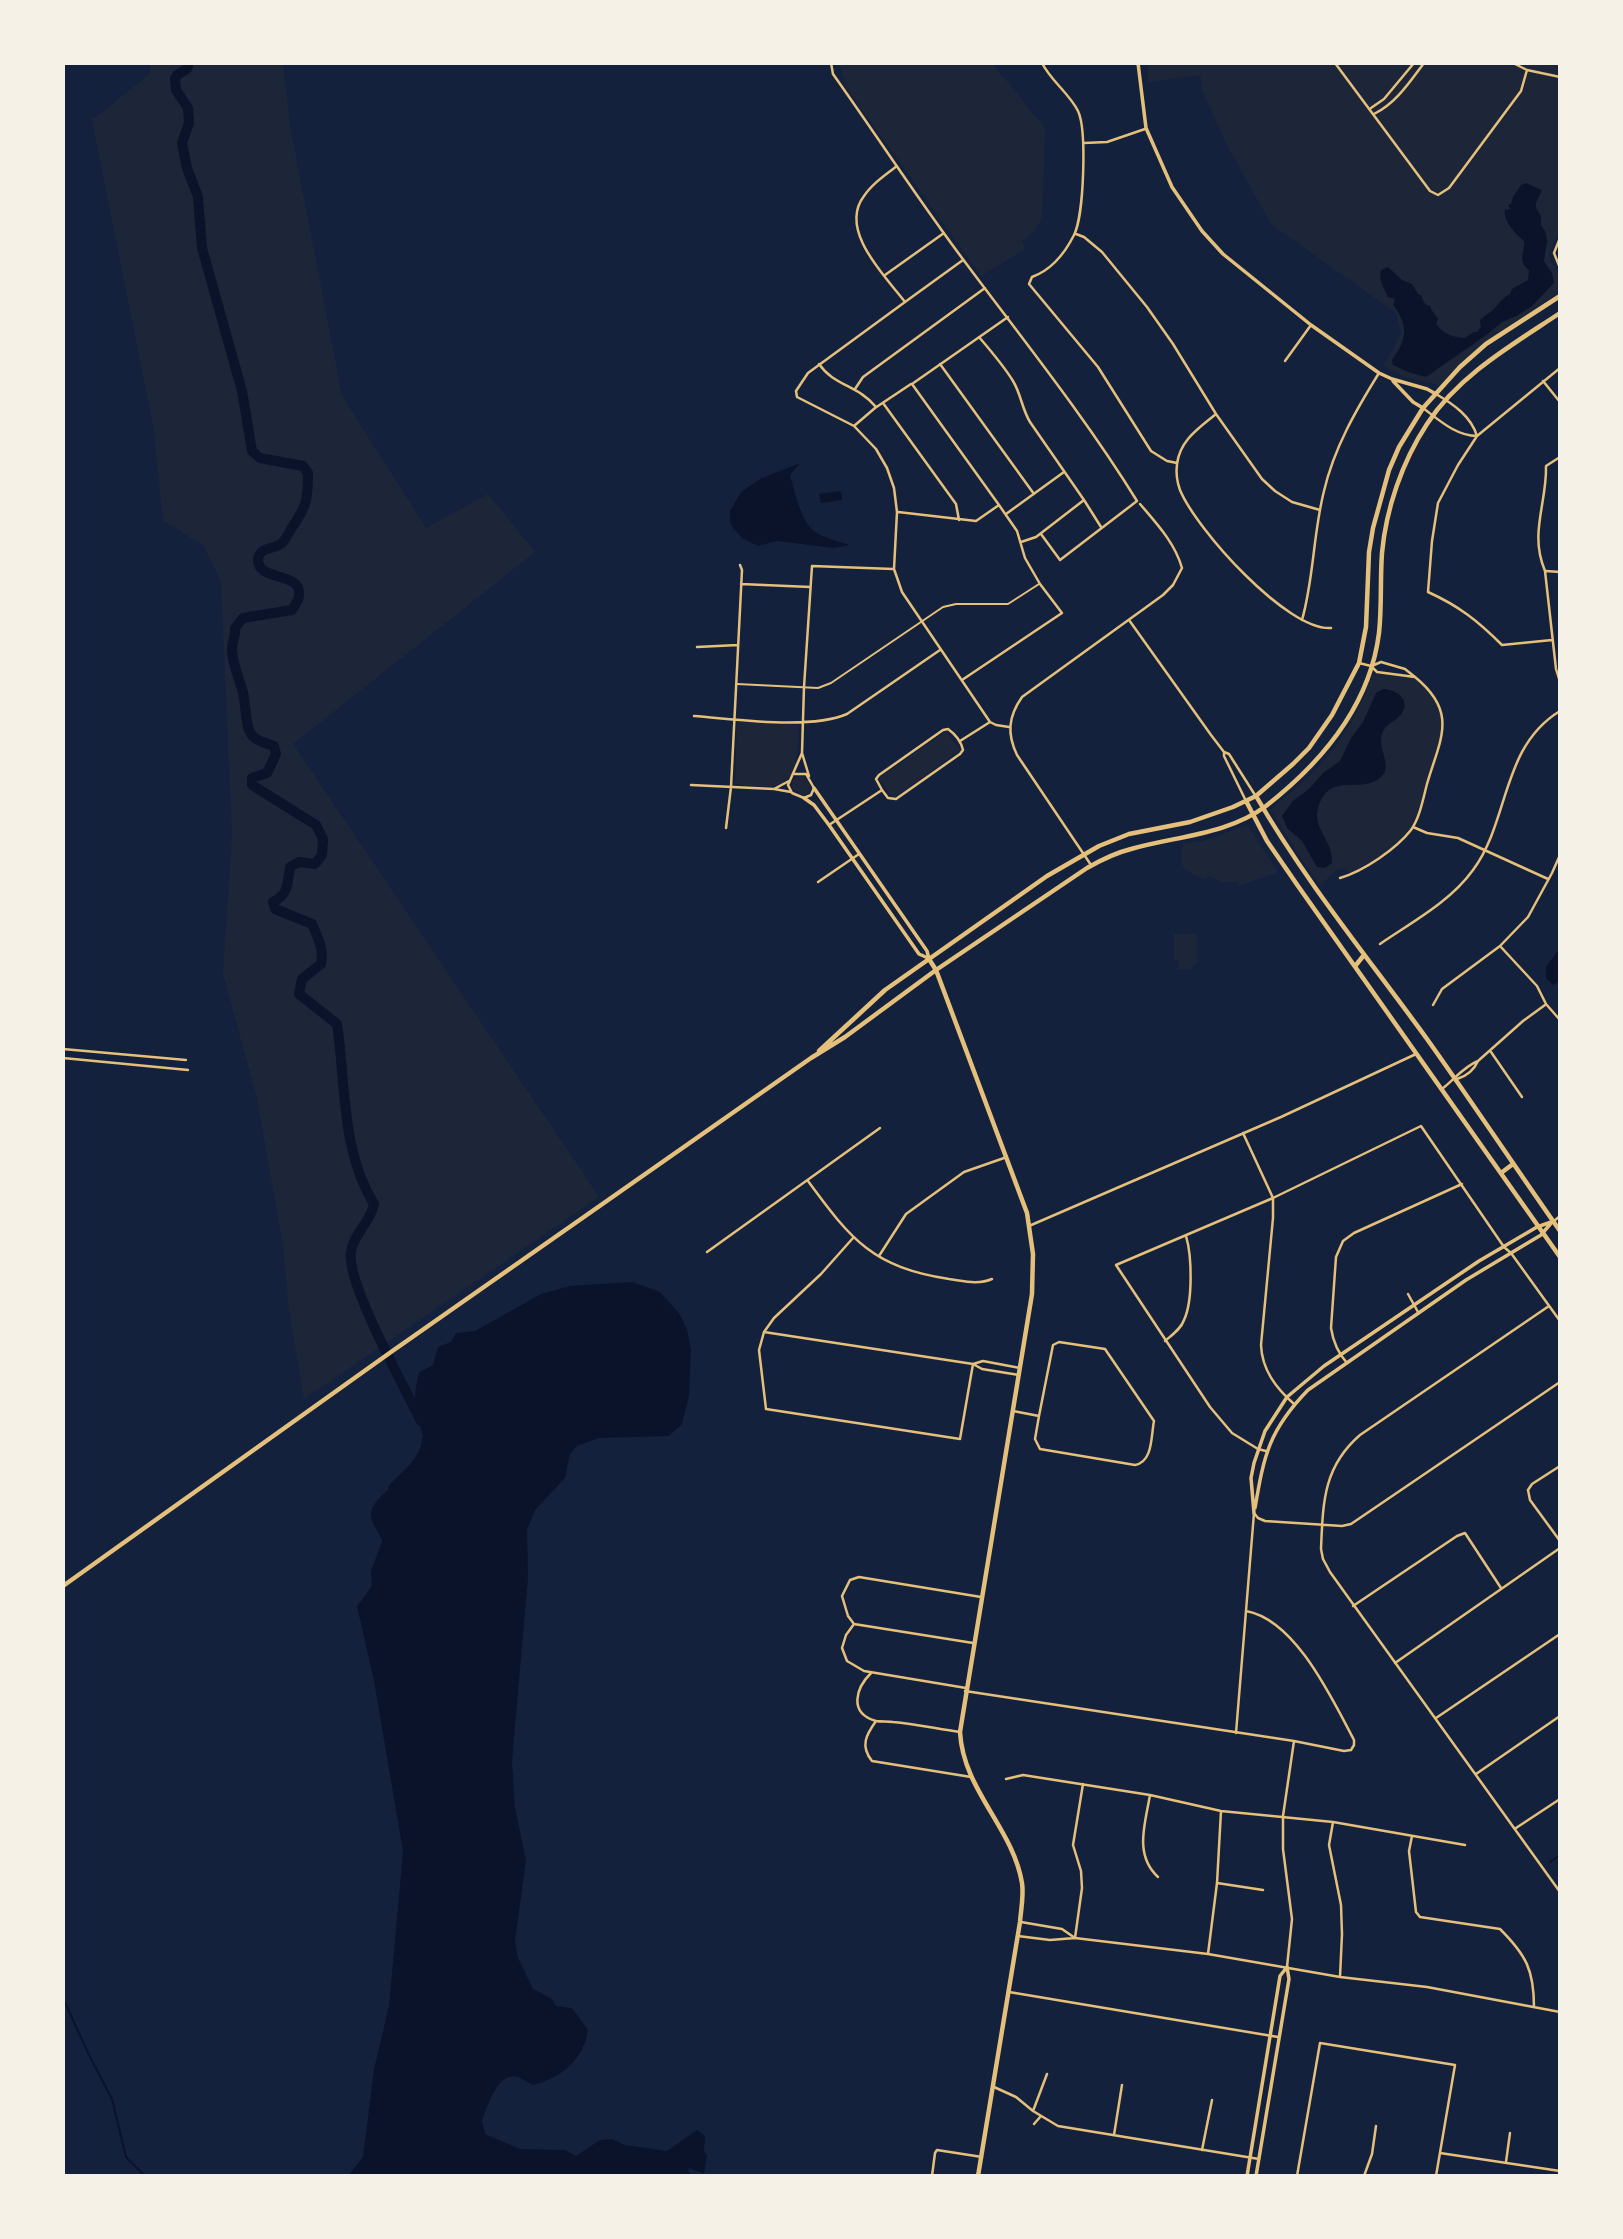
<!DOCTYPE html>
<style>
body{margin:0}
#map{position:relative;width:1623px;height:2239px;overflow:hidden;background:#14213d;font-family:"IBM Plex Serif",serif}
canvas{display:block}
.frame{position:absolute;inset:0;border:65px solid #f6f1e7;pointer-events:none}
</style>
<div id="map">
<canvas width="1623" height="2239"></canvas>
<div class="frame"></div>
</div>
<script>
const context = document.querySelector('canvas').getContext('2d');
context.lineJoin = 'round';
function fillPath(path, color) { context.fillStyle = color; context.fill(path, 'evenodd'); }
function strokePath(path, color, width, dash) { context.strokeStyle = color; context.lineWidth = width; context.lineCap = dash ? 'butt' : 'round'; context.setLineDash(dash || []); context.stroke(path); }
fillPath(new Path2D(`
 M150 63H283L290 126 342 396 426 528 488 494 535 552 293 744 599 1197 304 1399 289 1310 283 1246 257 1098 223 974 232 834 221 582 204 546 163 520 154 430 92 120 150 74Z
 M839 63H992L1045 128 1042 214C1039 228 1033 234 1022 241L1025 249 981 276 846 87Z
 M1148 63H1560V230L1549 253 1550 261 1560 276V292L1484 343 1439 385 1404 377 1384 366 1401 333 1396 313 1271 224 1227 145 1203 92 1200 75 1148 82Z
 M1373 674 1415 677 1431 692 1437 699 1443 723 1440 747 1413 827 1400 842 1351 875 1345 868 1337 870 1320 885 1294 848 1271 810C1285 796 1302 784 1316 769 1342 742 1360 709 1373 674Z
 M737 722 799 724C797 746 802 780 774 786 762 788 747 785 735 784Z
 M946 731 960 750 893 799 879 778Z
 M803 776C808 782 812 786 809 793L803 795 791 788 793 781 797 777Z
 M1247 825 1278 872 1239 886 1238 882H1223L1209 876 1206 880C1185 870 1176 869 1184 843L1203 841Z
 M1174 934H1197V963L1189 969H1179L1178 960H1174Z`), '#1d2539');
fillPath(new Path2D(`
 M1526 183 1542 190 1536 203V208L1541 216V225L1546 233 1547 242 1544 261 1552 273 1554 283 1531 307 1516 316 1502 322 1485 336 1426 377 1408 372 1393 365 1392 360C1407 339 1409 326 1393 305L1395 299 1388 297C1384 288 1378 279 1381 270L1388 267 1402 280 1412 284 1418 294 1422 296V299L1426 305 1431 306V309L1438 319 1436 324C1445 335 1453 337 1465 338L1474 332H1477L1481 327 1480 320C1483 317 1486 315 1489 313 1497 308 1501 298 1510 294L1512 289 1528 280 1529 270C1517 261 1525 253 1524 241 1515 233 1503 222 1505 209L1508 210 1510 208 1508 205 1511 204 1513 197 1521 185Z
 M800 463 790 475C794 490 801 521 814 531 820 537 841 542 850 545L834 548 777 541 758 546 742 538 733 528 730 522V511L741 492 760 479Z
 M840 491 842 494V500L821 503 819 494Z
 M1383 689C1395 689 1411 699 1402 713 1395 724 1382 722 1381 741 1381 755 1394 770 1377 780 1358 792 1333 774 1320 802 1309 828 1333 838 1332 863L1325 868 1317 867 1302 841 1287 828 1282 816 1293 801 1310 788 1323 773 1340 761 1351 738 1363 722 1376 693Z
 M1560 948V981L1553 985 1546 978V967Z
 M632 1282 660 1292 679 1313 687 1329 691 1350 689 1396 682 1424 669 1436 599 1438 577 1446 570 1454 565 1478 535 1510 527 1530 528 1578 512 1761 515 1808 526 1860 515 1941 518 1958 533 1989 552 1999 556 2006 572 2008 588 2030C583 2060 563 2077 533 2085 529 2083 522 2078 517 2077 497 2072 488 2106 482 2120L485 2134 520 2149 565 2150 576 2156 600 2140 612 2139 625 2145 667 2151 697 2130 705 2136 704 2151 707 2155 704 2174 689 2168 688 2171 692 2176H348L363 2157 374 2069 389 2006 403 1851 374 1681 357 1606C370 1590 387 1567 383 1544 381 1532 367 1522 372 1509 381 1487 420 1474 425 1456 428 1444 416 1418 415 1404 414 1394 417 1382 419 1372L433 1365 438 1347 451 1342 456 1333 475 1331 541 1294 570 1286Z`), '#0b132b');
strokePath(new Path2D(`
 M1550 1862 1560 1855
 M63 1998 89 2055 112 2099 126 2157 145 2176`), '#0b132b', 2);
strokePath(new Path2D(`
 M189 63 187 69 177 75 175 79 176 90 188 108 189 123 182 143 187 168 198 197 202 248 242 391 252 451 260 458 303 466 308 473C308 500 307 506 291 529 289 533 286 539 282 543 274 550 259 546 258 560 258 582 303 571 299 596 299 600 294 606 292 610L243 618 235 628C236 636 232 641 232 649 232 665 240 679 243 693 246 705 245 721 250 732 254 741 266 743 274 746L276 754 267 773 252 778V785L316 825 323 839 322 855 315 864 299 862 290 867C287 884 289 894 273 902L275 909 312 924C318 938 324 949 321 964L302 979 299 994 337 1024C346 1084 341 1151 374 1204 371 1222 353 1234 351 1252 346 1283 405 1388 421 1421
 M393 1488C407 1474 426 1460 427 1439
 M379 1590 377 1588 376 1572 386 1545`), '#0b132b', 10);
strokePath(new Path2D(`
 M737 684 818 688 831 683 943 607 956 604H1008L1039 584`), '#e5c07b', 2);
strokePath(new Path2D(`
 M831 63 833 74C877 136 919 201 965 262 1024 341 1085 417 1137 501L1060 560 1041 534
 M1042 63C1051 81 1069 93 1078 111 1087 130 1084 216 1074 235 1065 253 1051 270 1032 277L1029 284 1098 367 1151 451 1167 461 1177 463
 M1335 63 1430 191 1438 195 1449 188 1521 91 1527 70
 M1513 63 1527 70 1560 77
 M1371 108 1384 99 1414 63
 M1374 114C1396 103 1409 83 1424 63
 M1084 143 1107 142 1145 129
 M897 166C885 175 872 184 864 196 838 230 885 276 905 302L963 260
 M1076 234 1084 237 1102 252 1147 307 1173 344 1216 414 1262 479 1275 491 1292 502 1320 510
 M1560 238 1554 253 1560 268
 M885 275 944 233
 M905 302 808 373 796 391 797 397 854 426 876 449 887 468 894 488 897 512 894 569 902 592 990 722 996 725 1009 727
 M979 337C991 351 1004 366 1013 381 1021 394 1022 409 1030 422L1084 500 1036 537 1021 542
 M1285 361 1311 325
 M819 364C834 386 858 385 876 407
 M940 364 1034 494
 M1543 381 1560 402
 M855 389 863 377 985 288
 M883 403 956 504 959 520
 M1423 408C1439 420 1456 436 1477 436 1471 416 1453 404 1436 394
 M1216 414C1199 428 1180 440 1177 464 1176 472 1177 482 1180 490 1196 529 1287 631 1331 628
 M854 426 875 408 911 384
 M1560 457 1546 466C1547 504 1529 533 1545 571L1556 669 1560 682
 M1084 500 1101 527
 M999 505 912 384 1008 317
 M898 512 976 521 999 505 1017 531 1025 558 1040 584 1062 613 962 680
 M1006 514 1064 472
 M1546 571 1560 572
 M741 584 810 587
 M1129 620 1211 735 1224 752 1229 754 1255 795
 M1302 620C1314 578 1313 534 1324 491 1334 448 1356 410 1379 373
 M1552 640 1502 645C1478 621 1459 606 1428 592L1432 541 1438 503 1458 465 1477 436 1560 368
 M697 647 738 645
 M1359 663 1371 666 1377 672 1415 677 1405 669 1381 662 1374 665
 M694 716C736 719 810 730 847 714L940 650
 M960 741 990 722
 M1224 752V756L1245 799
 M802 753 804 687 812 566 893 569
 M795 774H806L814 788 811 795 804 798 792 793 788 785 802 753 809 776
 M789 781 774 789 791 792
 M691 785 774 789
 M829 825 882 790 888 798 896 799 960 754 963 750C961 741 955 734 948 729L943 730 879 775 876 779 882 790
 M1413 827 1427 833 1458 838 1548 879
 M726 828 731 787 742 570 740 565
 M1091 865 1017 755C1007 734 1008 717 1022 697L1163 595 1173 585 1182 568C1175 543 1157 524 1140 504
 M1340 878C1364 871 1396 849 1411 830 1420 817 1423 799 1427 784 1440 739 1459 713 1415 677
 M818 882 859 854
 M1380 944C1412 922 1450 902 1473 870 1510 820 1501 747 1560 711
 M1500 946 1537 986 1546 1004 1560 1020
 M1433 1005 1442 989 1500 946 1528 917 1552 873 1560 855
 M63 1049 186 1060
 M1491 1052 1522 1097
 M63 1058 188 1070
 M1478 1061 1523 1021 1545 1005
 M1442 1089C1455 1079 1463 1067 1478 1061 1474 1070 1467 1076 1457 1079
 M1243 1133 1273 1198V1218L1261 1345C1262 1370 1276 1388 1294 1404
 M808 1181C852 1241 873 1267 949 1279 964 1281 978 1285 992 1279
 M1554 1221 1560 1216
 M1029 1226 1281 1117 1416 1054
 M707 1252 880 1128
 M879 1256 906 1214 964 1172 1004 1158
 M1408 1294 1418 1312
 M1549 1306 1360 1435C1323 1467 1323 1503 1321 1549L1323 1559 1330 1572 1560 1892
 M764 1332 973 1364 960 1439 766 1409 759 1350 764 1332 774 1318 821 1274 853 1238
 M1165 1341C1172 1335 1181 1329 1184 1320 1193 1301 1192 1256 1186 1236
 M1347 1363C1338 1353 1333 1341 1331 1328L1336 1257 1343 1241 1354 1233 1462 1184
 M1019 1375 982 1369 973 1364 983 1361 1020 1368
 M1013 1411 1039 1416 1035 1439 1040 1449 1135 1465C1153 1462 1151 1436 1154 1421L1105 1349 1059 1342 1053 1345 1039 1416
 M1266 1451 1258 1449 1232 1433 1210 1407 1116 1265 1273 1198 1421 1126 1504 1247 1511 1253 1560 1321
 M1560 1466 1532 1484 1528 1490 1530 1500 1560 1541
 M1254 1513 1258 1518 1265 1521 1342 1526 1351 1524 1560 1382
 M1353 1606 1457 1536 1465 1533 1501 1588
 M854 1624 848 1616 842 1596 850 1580 859 1577 981 1597
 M1395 1663 1560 1548
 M871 1673C856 1688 848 1713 876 1721 881 1722 888 1721 893 1722 915 1724 938 1729 960 1732
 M966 1688 864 1671 847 1661 842 1648 846 1635 854 1624 973 1643
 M965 1691 1294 1741 1344 1751 1351 1750 1354 1745V1740C1332 1699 1296 1620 1246 1611
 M1436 1718 1560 1634
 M876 1721C866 1735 860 1746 872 1761L971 1777
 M1236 1733 1254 1513
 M1476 1774 1560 1716
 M1006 1779 1023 1775 1150 1795 1221 1811 1333 1822 1465 1845
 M1083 1784 1073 1845 1081 1871 1082 1888 1075 1938 1208 1954 1340 1977 1427 1987 1560 2012
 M1150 1795C1145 1824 1134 1855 1158 1877
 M1333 1822 1329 1845 1341 1905 1342 1934 1340 1977
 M1516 1828 1560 1799
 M1412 1836 1409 1851 1416 1912 1420 1917 1500 1929C1526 1955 1534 1970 1534 2007
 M1217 1883 1263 1890
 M1018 1936 1050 1940 1075 1938 1062 1929 1021 1922
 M1208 1954 1217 1883 1221 1811
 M1287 1967 1292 1919 1283 1849V1816L1294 1741
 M1009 1992 1278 2037
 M994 2087 1016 2097 1033 2111 1058 2126 1259 2159
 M1033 2111 1047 2074
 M1034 2124 1041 2116
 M1114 2135 1122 2085
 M1202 2150 1212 2100
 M1440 2153 1560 2171
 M1506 2162 1510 2133
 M932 2176 935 2153 937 2150 982 2157
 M1297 2176 1320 2043 1455 2065 1436 2176
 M1364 2176 1372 2154 1376 2126`), '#e5c07b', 2.5);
strokePath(new Path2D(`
 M1138 63 1146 128 1172 187 1202 231 1223 254 1311 325 1379 373 1392 379 1427 389 1436 394
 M1393 381 1413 402 1423 408
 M814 788 927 951 929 959
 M804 798 814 805 829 825 919 954 928 958
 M1255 1508C1264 1455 1269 1430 1308 1390L1466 1280 1541 1235 1552 1222
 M1254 1513 1251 1478 1254 1463 1265 1431 1287 1397 1324 1366 1479 1261 1537 1227 1554 1221
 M1247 2176 1280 1976 1287 1967
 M1256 2176 1289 1979 1287 1967`), '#e5c07b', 3.5);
strokePath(new Path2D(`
 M1256 796C1305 881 1369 959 1427 1039 1472 1102 1515 1167 1560 1231
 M1246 801 1267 841 1298 886 1560 1257
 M929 959 936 970 1027 1213 1033 1254 1032 1294 960 1732C963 1790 1013 1828 1022 1883 1024 1895 1021 1909 1020 1922L978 2176
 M1356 965 1364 955
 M819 1051 885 990 1047 876 1099 846 1129 834 1190 822 1233 807 1256 796 1293 764 1309 748 1332 715 1359 663 1366 627 1369 552 1373 528 1389 470 1399 447 1423 408 1460 367 1486 344 1560 296
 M1501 1173 1513 1164
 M63 1586 391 1352 811 1058 845 1037 936 970 1087 868C1101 860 1115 853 1131 849 1176 836 1227 835 1266 806 1321 763 1370 705 1379 633 1382 606 1380 580 1382 553 1386 509 1402 462 1427 424 1459 375 1512 345 1560 313`), '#e5c07b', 4.5);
</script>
